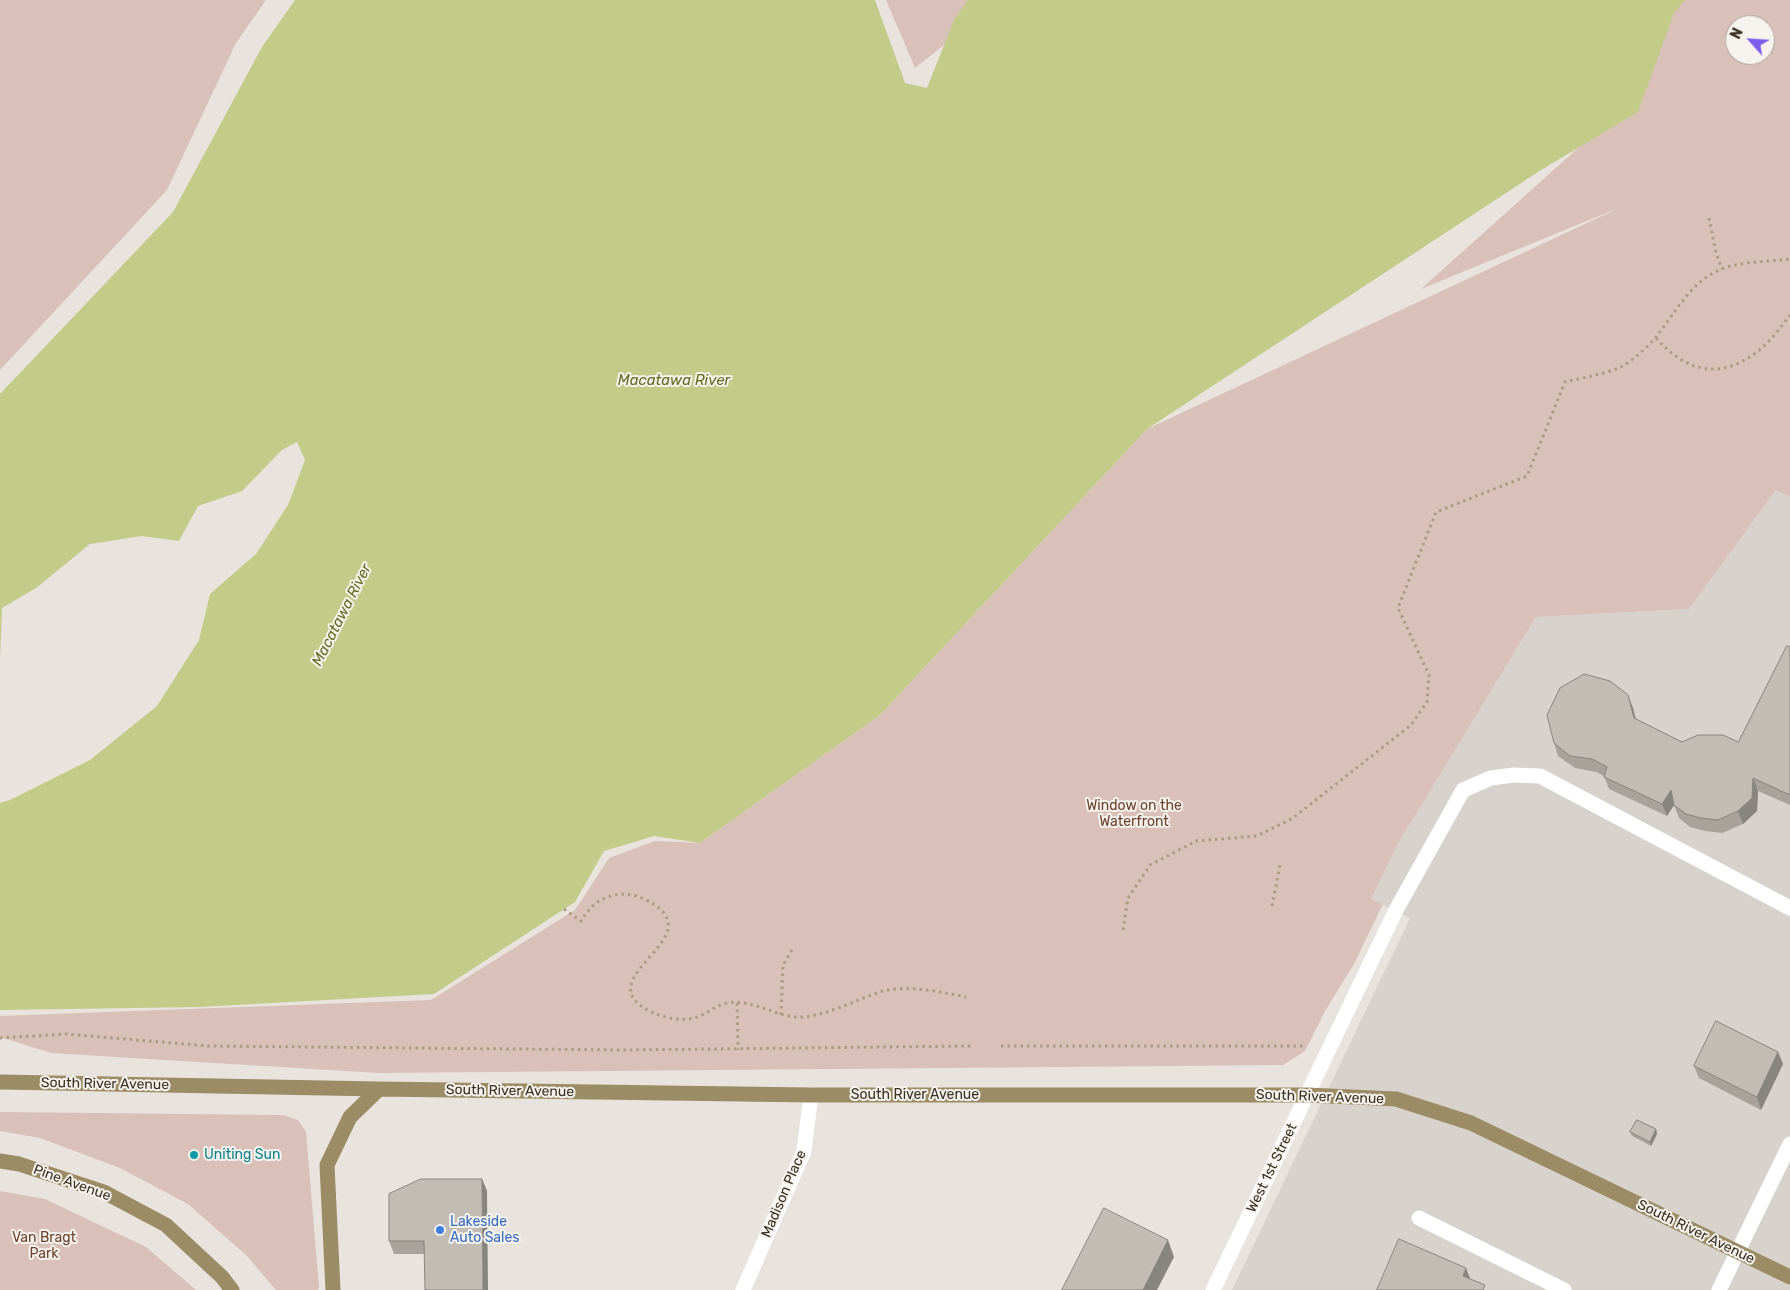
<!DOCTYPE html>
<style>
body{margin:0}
#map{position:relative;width:1790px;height:1290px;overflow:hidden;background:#e9e3de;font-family:Rubik,sans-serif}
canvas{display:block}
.north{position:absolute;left:1725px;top:15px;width:50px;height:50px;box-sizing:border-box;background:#f6f2ee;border:1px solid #aaa49c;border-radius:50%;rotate:296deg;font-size:14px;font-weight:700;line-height:20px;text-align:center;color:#373021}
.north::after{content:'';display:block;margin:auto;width:18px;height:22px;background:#7a5de8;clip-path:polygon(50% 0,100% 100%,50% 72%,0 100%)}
</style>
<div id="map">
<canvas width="1790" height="1290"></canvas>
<div class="north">N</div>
</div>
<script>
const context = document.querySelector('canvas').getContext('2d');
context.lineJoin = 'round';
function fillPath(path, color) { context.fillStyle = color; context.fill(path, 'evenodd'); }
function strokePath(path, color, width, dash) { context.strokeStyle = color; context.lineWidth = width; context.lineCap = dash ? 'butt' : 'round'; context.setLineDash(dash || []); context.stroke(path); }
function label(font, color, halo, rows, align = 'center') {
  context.font = font + ' Rubik,sans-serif'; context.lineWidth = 4; context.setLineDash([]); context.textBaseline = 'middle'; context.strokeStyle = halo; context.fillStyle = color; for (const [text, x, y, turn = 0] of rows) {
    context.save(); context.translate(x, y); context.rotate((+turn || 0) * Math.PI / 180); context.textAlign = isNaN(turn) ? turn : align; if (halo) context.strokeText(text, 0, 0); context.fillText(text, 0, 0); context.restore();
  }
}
fillPath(new Path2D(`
 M1776 490 1790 497V1290H1232L1410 918 1371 899 1399 842 1536 617 1689 609Z`), '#d8d2cc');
fillPath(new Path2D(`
 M0 0H266L236 43 167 190 0 370Z
 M886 0H1001L915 68Z
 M1669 0H1790V497L1776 490 1689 609 1536 617 1399 842 1371 899 1383 904 1354 964 1325 1011 1305 1051 1283 1065 378 1073 51 1053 0 1037V1016L431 1000 575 910 609 858 655 841 700 843 880 715 1147 429 1621 207 1421 289 1626 105ZM1735 25H1765V55H1735Z
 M0 1112 283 1115 298 1120 306 1132 319 1287 318 1290H276L246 1255 188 1204 120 1168 40 1138 0 1131Z
 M0 1191 45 1199 146 1247 196 1290H0Z`), '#d9c0b8');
fillPath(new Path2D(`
 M295 0H875L905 83 927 88 954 20 968 0H1685L1674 13 1638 112 1541 170 1147 429 880 715 700 843 654 836 604 851 575 902 434 994 200 1007 0 1010V803L10 800 90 760 157 706 199 640 210 594 256 554 288 505 305 460 297 442 282 450 242 491 198 506 179 541 142 536 90 544 36 588 2 608 0 660V394L173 212 262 47Z`), '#c3cb89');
strokePath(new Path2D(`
 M1709 218 1716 253 1722 269
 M1656 338C1686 371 1718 381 1757 352 1770 342 1780 328 1790 315
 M1272 906 1280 865
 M564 909 581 921C588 910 595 901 608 897 622 892 635 894 648 901 719 938 575 980 656 1014 669 1019 686 1022 700 1016 709 1012 717 1005 727 1003 754 998 777 1019 804 1017 831 1014 855 1000 880 992 903 984 942 992 966 997
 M1123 930 1128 898 1150 865 1196 841 1257 836 1293 818 1411 725 1427 702 1429 675 1398 608 1436 512 1527 476 1565 382C1582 378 1605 374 1621 367 1633 360 1647 348 1656 337 1674 315 1688 286 1715 272 1736 261 1766 262 1790 259
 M737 1003 738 1050
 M781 1015 783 965 794 947
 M0 1038 66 1034 208 1046 622 1050 972 1046
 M1001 1046H1304`), '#aa9c81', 3, [2.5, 4]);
strokePath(new Path2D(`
 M1419 1218 1564 1290
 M743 1290 804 1151 811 1095
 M1213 1290 1396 910 1463 790 1491 778 1514 775 1540 776 1790 908
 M1719 1290 1790 1144`), '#fff', 15);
strokePath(new Path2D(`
 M0 1082 379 1089 811 1095H1307L1396 1099 1471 1123 1790 1277
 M0 1161 19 1164 104 1192 166 1225 222 1277 232 1290
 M333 1290 327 1165 350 1117 379 1089`), '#9b8c65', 15);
fillPath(new Path2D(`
 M1790 647V805L1758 791 1757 811 1743 824 1722 833 1705 831 1690 827 1679 818 1674 805 1667 816 1609 789 1604 776 1596 772 1575 768 1558 756 1554 743 1633 708 1636 719 1682 742H1738Z
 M1778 1052 1783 1064 1761 1110 1699 1078 1694 1066Z
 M1656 1129 1657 1134 1651 1146 1632 1136 1630 1132Z
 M482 1179 487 1191 425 1254H394L389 1241Z`), '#a8a29b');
fillPath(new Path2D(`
 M1628 695 1633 708 1638 731 1634 718Z
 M1753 778 1758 791 1757 811 1743 824 1738 811Z
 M1671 790 1676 802 1667 816 1662 804Z
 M1778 1052 1783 1064 1761 1110 1757 1097Z
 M1656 1129 1657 1134 1651 1146 1650 1142Z
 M482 1179 487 1191 488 1290H483Z
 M1168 1240 1174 1257 1157 1290H1143Z
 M1466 1268 1471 1281 1463 1276Z`), '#88847e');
const building = new Path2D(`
 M1787 646 1790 647V795L1753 778 1752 798 1738 811 1718 820 1701 818 1686 814 1674 805 1671 790 1662 804 1604 777 1607 767 1592 759 1570 756 1554 743 1547 715 1560 688 1584 674 1610 681 1628 695 1634 718 1682 742 1698 735H1723L1738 742Z
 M1716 1021 1778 1052 1757 1097 1694 1066Z
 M1637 1120 1656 1129 1650 1142 1630 1132Z
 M421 1179H482L483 1290H425L424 1241H389V1194Z
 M1104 1208 1168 1240 1143 1290H1062Z
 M1399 1239 1466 1268 1463 1276 1485 1285 1483 1290H1377Z`);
fillPath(building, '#c3bcb4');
strokePath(building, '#88847e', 1);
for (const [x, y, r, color] of [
 [194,1155,5,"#0f9aa8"],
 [440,1230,5,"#3f7fe0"]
]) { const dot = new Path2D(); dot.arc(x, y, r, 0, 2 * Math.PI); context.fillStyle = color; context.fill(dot); strokePath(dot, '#f6f2ee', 2); }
label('14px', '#6b432e', '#f6f2ee', [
 ["Window on the",1134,806],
 ["Waterfront",1134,822],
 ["Van Bragt",44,1238],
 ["Park",44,1254]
]);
label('14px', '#373021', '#f6f2ee', [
 ["South River Avenue",105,1084,1],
 ["South River Avenue",510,1091,1],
 ["South River Avenue",915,1095],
 ["South River Avenue",1320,1097,2],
 ["West 1st Street",1272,1168,-64],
 ["Pine Avenue",72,1183,20],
 ["Madison Place",784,1194,-67],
 ["South River Avenue",1696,1232,26]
]);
label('14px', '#0d838f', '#f6f2ee', [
 ["Uniting Sun",204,1155]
], 'left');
label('14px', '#366cbe', '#f6f2ee', [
 ["Lakeside",450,1222],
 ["Auto Sales",450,1238]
], 'left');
label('italic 15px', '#636e20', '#f6f2ee', [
 ["Macatawa River",674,381],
 ["Macatawa River",342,615,-63]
]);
</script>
